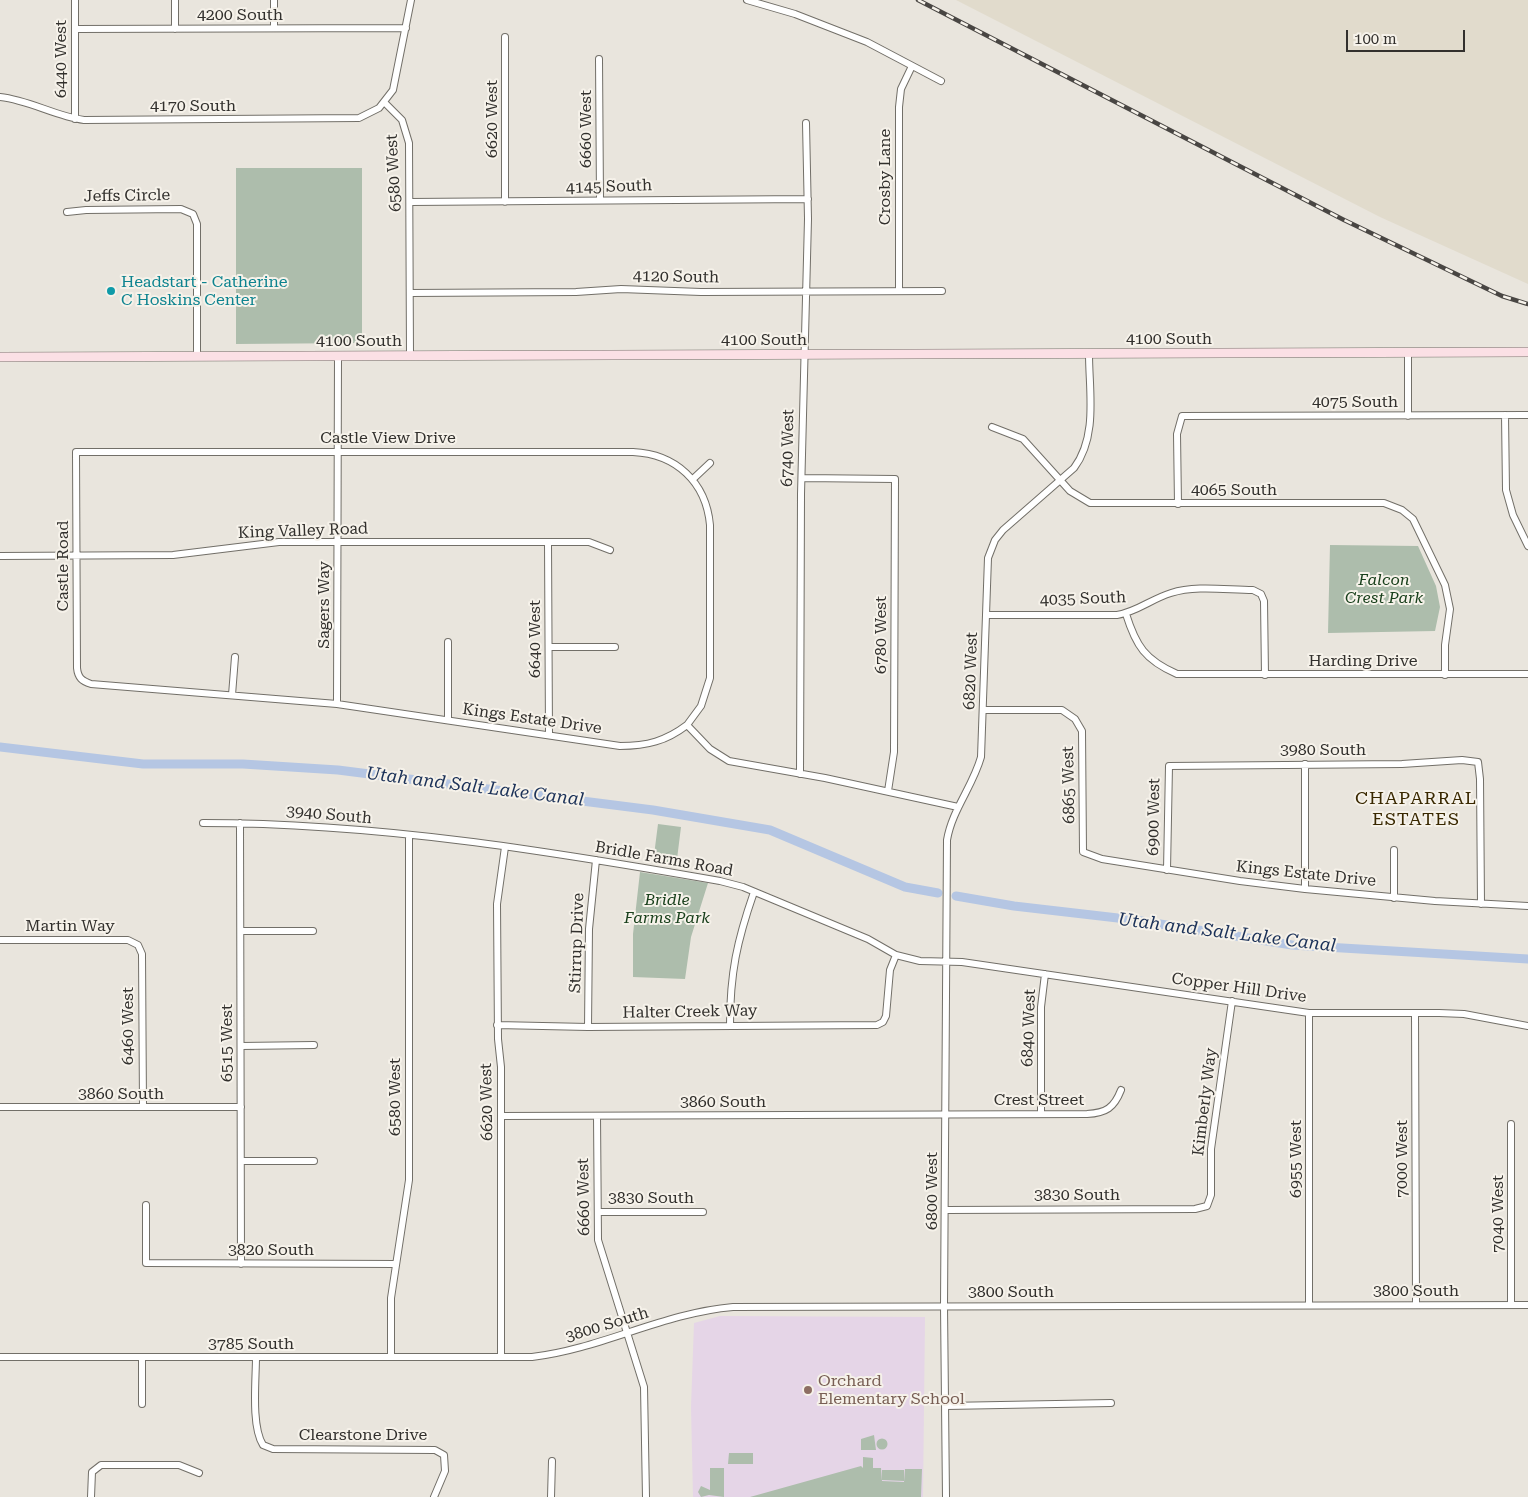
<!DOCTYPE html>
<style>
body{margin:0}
#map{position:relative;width:1528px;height:1497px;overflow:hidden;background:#e9e5dd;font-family:"Roboto Serif",serif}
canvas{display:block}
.scale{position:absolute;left:1346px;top:30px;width:119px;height:22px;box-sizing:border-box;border:2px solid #32302d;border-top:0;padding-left:6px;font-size:15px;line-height:18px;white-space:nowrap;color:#32302d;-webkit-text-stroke:4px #f6f2ea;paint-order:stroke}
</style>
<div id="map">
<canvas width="1528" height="1497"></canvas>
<div class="scale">100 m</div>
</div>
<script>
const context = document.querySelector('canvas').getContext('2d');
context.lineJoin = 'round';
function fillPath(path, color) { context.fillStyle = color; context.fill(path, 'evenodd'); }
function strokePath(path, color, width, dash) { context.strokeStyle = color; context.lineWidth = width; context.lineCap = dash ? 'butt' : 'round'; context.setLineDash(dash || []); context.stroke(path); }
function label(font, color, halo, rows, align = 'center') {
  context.font = font + ' "Roboto Serif",serif'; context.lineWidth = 4; context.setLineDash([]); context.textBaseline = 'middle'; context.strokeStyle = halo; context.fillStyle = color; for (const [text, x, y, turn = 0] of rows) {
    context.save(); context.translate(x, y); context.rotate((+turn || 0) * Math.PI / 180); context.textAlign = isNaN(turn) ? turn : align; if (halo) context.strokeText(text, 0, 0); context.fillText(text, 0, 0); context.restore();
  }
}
fillPath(new Path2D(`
 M956 0H1528V284L1380 217Z`), '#e1dbcc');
fillPath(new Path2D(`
 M720 1316 925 1317 923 1497H693L691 1407 694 1323Z`), '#e5d5e7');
fillPath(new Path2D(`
 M236 168H362V343L236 344Z
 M1330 545 1418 546 1436 586 1440 607 1435 631 1328 633Z
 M658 824 681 827 676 867 653 863Z
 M640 872 708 883 691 937 685 979 633 977V934Z
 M874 1435 876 1450H861V1439Z
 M876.5 1444a5.5 5.5 0 1 1 11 0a5.5 5.5 0 1 1-11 0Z
 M729 1453H753V1464H728Z
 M863 1457 873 1458V1468H881L882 1481 904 1482 905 1469H922L921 1497H750L861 1466 863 1468Z
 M710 1468H724V1497L709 1495 701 1497 698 1492 701 1486 710 1490Z
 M882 1470H904V1481L882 1480Z`), '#adbdac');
strokePath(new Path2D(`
 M0 747 143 764H243L338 770 653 810 770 830 905 887 938 893
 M956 896 1014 906 1135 920 1292 945 1528 959`), '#b5c6e3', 9);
const minor = new Path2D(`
 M75 0V119
 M175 0V29
 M274 0V28
 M747 0 795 14 867 42 941 81
 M75 29 406 28
 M505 37V202
 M599 59 600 200
 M0 97C29 100 55 116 84 120L359 118 379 108 393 90 411 0
 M385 103 402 120 409 143 410 355
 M410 202 808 199
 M67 212 86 210 181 209 193 214 197 224V356
 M899 291V107L901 89 912 66
 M410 293 576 292 621 289 701 292 942 291
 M1408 354V416
 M1505 415 1506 490 1513 515 1528 546
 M992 427 1023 439 1070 491 1090 503H1384L1402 510 1413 519 1445 585 1450 609 1445 645V675
 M802 478 895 479 894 752 888 791
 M693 479 710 463
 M1178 504 1177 434 1182 416 1528 415
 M548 542 549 735
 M0 556 173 555 279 542H589L610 550
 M1126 614C1136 646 1145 660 1177 674H1528
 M987 615H1117C1137 612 1151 599 1171 593 1196 585 1227 590 1253 590L1261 594 1264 601 1265 675
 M448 642V720
 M549 647H615
 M232 695 235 657
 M337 704 338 355
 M983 710H1062L1075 719 1082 731 1083 852 1102 859 1240 881 1305 889 1435 901 1528 906
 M687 725 701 706 710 678V525C706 482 676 454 633 452H76L77 668C78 678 82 681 91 684L337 704 620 746C647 746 666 741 687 725L710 749 729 761 825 778 958 807
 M1305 764V889
 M800 774 801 494 808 219 806 123
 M203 823C377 823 549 851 720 881L743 887 868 939 896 955 920 961 962 962 1309 1013H1439L1464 1014 1528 1026
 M240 823 241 1264
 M1167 870 1169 766 1402 764 1462 760 1478 762 1480 779 1481 904
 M1394 898V850
 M241 931H313
 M0 940H128L138 945 142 954 143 1107
 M1309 1013V1305
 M1415 1013 1416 1305
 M497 1025 588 1027 877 1025 883 1022 886 1016 890 970 896 955
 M730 1025C730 973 737 941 754 892
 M588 1027 589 929 596 860
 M241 1046 314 1045
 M0 1107H241
 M1041 1114V1007L1045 974
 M501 1116 1087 1114C1106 1113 1114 1108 1121 1090
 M597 1116 598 1240 644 1387 646 1497
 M1511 1124V1305
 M241 1161H314
 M146 1205V1263L396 1264
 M946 1210 1195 1209 1207 1206 1211 1195V1149L1232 1001
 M598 1212H703
 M0 1357H532C601 1349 663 1313 733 1307L1528 1305
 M256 1357C256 1380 251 1426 263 1445L273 1449 435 1450 444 1455 445 1471 434 1497
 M391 1357V1298L409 1180V835
 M501 1357V1067L498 1039 497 904 505 847
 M142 1358V1404
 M946 1406 1111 1403
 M91 1497 92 1472 101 1465H179L199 1473
 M551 1497 552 1461
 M946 1497 944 1306 947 840C952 810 973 786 981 757L988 558 995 540 1003 530 1074 468C1098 436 1089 391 1089 354`);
const secondary = new Path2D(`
 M0 357 1528 352`);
strokePath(minor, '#726f68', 8);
strokePath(secondary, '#726f68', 10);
strokePath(minor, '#fff', 6);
strokePath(secondary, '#fbe0e5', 9);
const rail = new Path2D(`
 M918 0 1344 220 1502 296 1528 304`);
strokePath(rail, '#494643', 4.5);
strokePath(rail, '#f6f2ea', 2.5, [8]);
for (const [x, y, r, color] of [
 [111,291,5,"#0f9aa8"],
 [808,1390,5,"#8d6e63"]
]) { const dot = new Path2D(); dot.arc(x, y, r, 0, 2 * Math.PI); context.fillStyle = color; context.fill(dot); strokePath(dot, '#f6f2ea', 2); }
label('16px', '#32302d', '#f6f2ea', [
 ["4200 South",240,15],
 ["6440 West",61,59,-90],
 ["4170 South",193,106],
 ["6620 West",492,119,-90],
 ["6660 West",586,129,-90],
 ["6580 West",394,173,-93],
 ["Crosby Lane",885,177,-90],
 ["4145 South",609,187,-2],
 ["Jeffs Circle",127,196,-1],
 ["4120 South",676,277,1],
 ["4100 South",1169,339],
 ["4100 South",764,340],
 ["4100 South",359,341],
 ["4075 South",1355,402],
 ["Castle View Drive",388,438],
 ["6740 West",788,448,-89],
 ["4065 South",1234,490],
 ["King Valley Road",303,531,-2],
 ["Castle Road",63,566,-90],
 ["4035 South",1083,599,-2],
 ["Sagers Way",324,605,-90],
 ["6780 West",881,635,-90],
 ["6640 West",535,639,-90],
 ["Harding Drive",1363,661],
 ["6820 West",971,671,-88],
 ["Kings Estate Drive",532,719,8],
 ["3980 South",1323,750],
 ["6865 West",1069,785,-91],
 ["3940 South",329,815,5],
 ["6900 West",1154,817,-89],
 ["Bridle Farms Road",664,859,10],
 ["Kings Estate Drive",1306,874,6],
 ["Martin Way",70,926],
 ["Stirrup Drive",577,943,-88],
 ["Copper Hill Drive",1239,988,8],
 ["Halter Creek Way",690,1012,-1],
 ["6460 West",128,1026,-90],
 ["6840 West",1029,1028,-88],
 ["6515 West",227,1043,-90],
 ["3860 South",121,1094],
 ["6580 West",395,1097,-90],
 ["Crest Street",1039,1100],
 ["6620 West",487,1102,-91],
 ["3860 South",723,1102],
 ["Kimberly Way",1205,1102,-83],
 ["6955 West",1296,1159,-90],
 ["7000 West",1402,1159,-90],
 ["6800 West",932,1191,-90],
 ["3830 South",1077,1195],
 ["6660 West",584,1197,-91],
 ["3830 South",651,1198],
 ["7040 West",1498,1214,-90],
 ["3820 South",271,1250],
 ["3800 South",1416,1291],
 ["3800 South",1011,1292],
 ["3800 South",607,1325,-17],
 ["3785 South",251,1344],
 ["Clearstone Drive",363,1435]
]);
label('16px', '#0d838f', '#f6f2ea', [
 ["Headstart - Catherine",121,282],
 ["C Hoskins Center",121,300]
], 'left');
label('italic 16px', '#19401c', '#f6f2ea', [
 ["Falcon",1384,580],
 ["Crest Park",1384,598],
 ["Bridle",667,900],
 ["Farms Park",667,918]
]);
label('16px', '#785e54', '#f6f2ea', [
 ["Orchard",818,1381],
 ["Elementary School",818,1399]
], 'left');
label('italic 18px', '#1b3158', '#f6f2ea', [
 ["Utah and Salt Lake Canal",475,787,7],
 ["Utah and Salt Lake Canal",1227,933,7]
]);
context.letterSpacing = '1px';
label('18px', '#392800', '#f6f2ea', [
 ["CHAPARRAL",1416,799],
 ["ESTATES",1416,820]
]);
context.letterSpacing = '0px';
</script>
